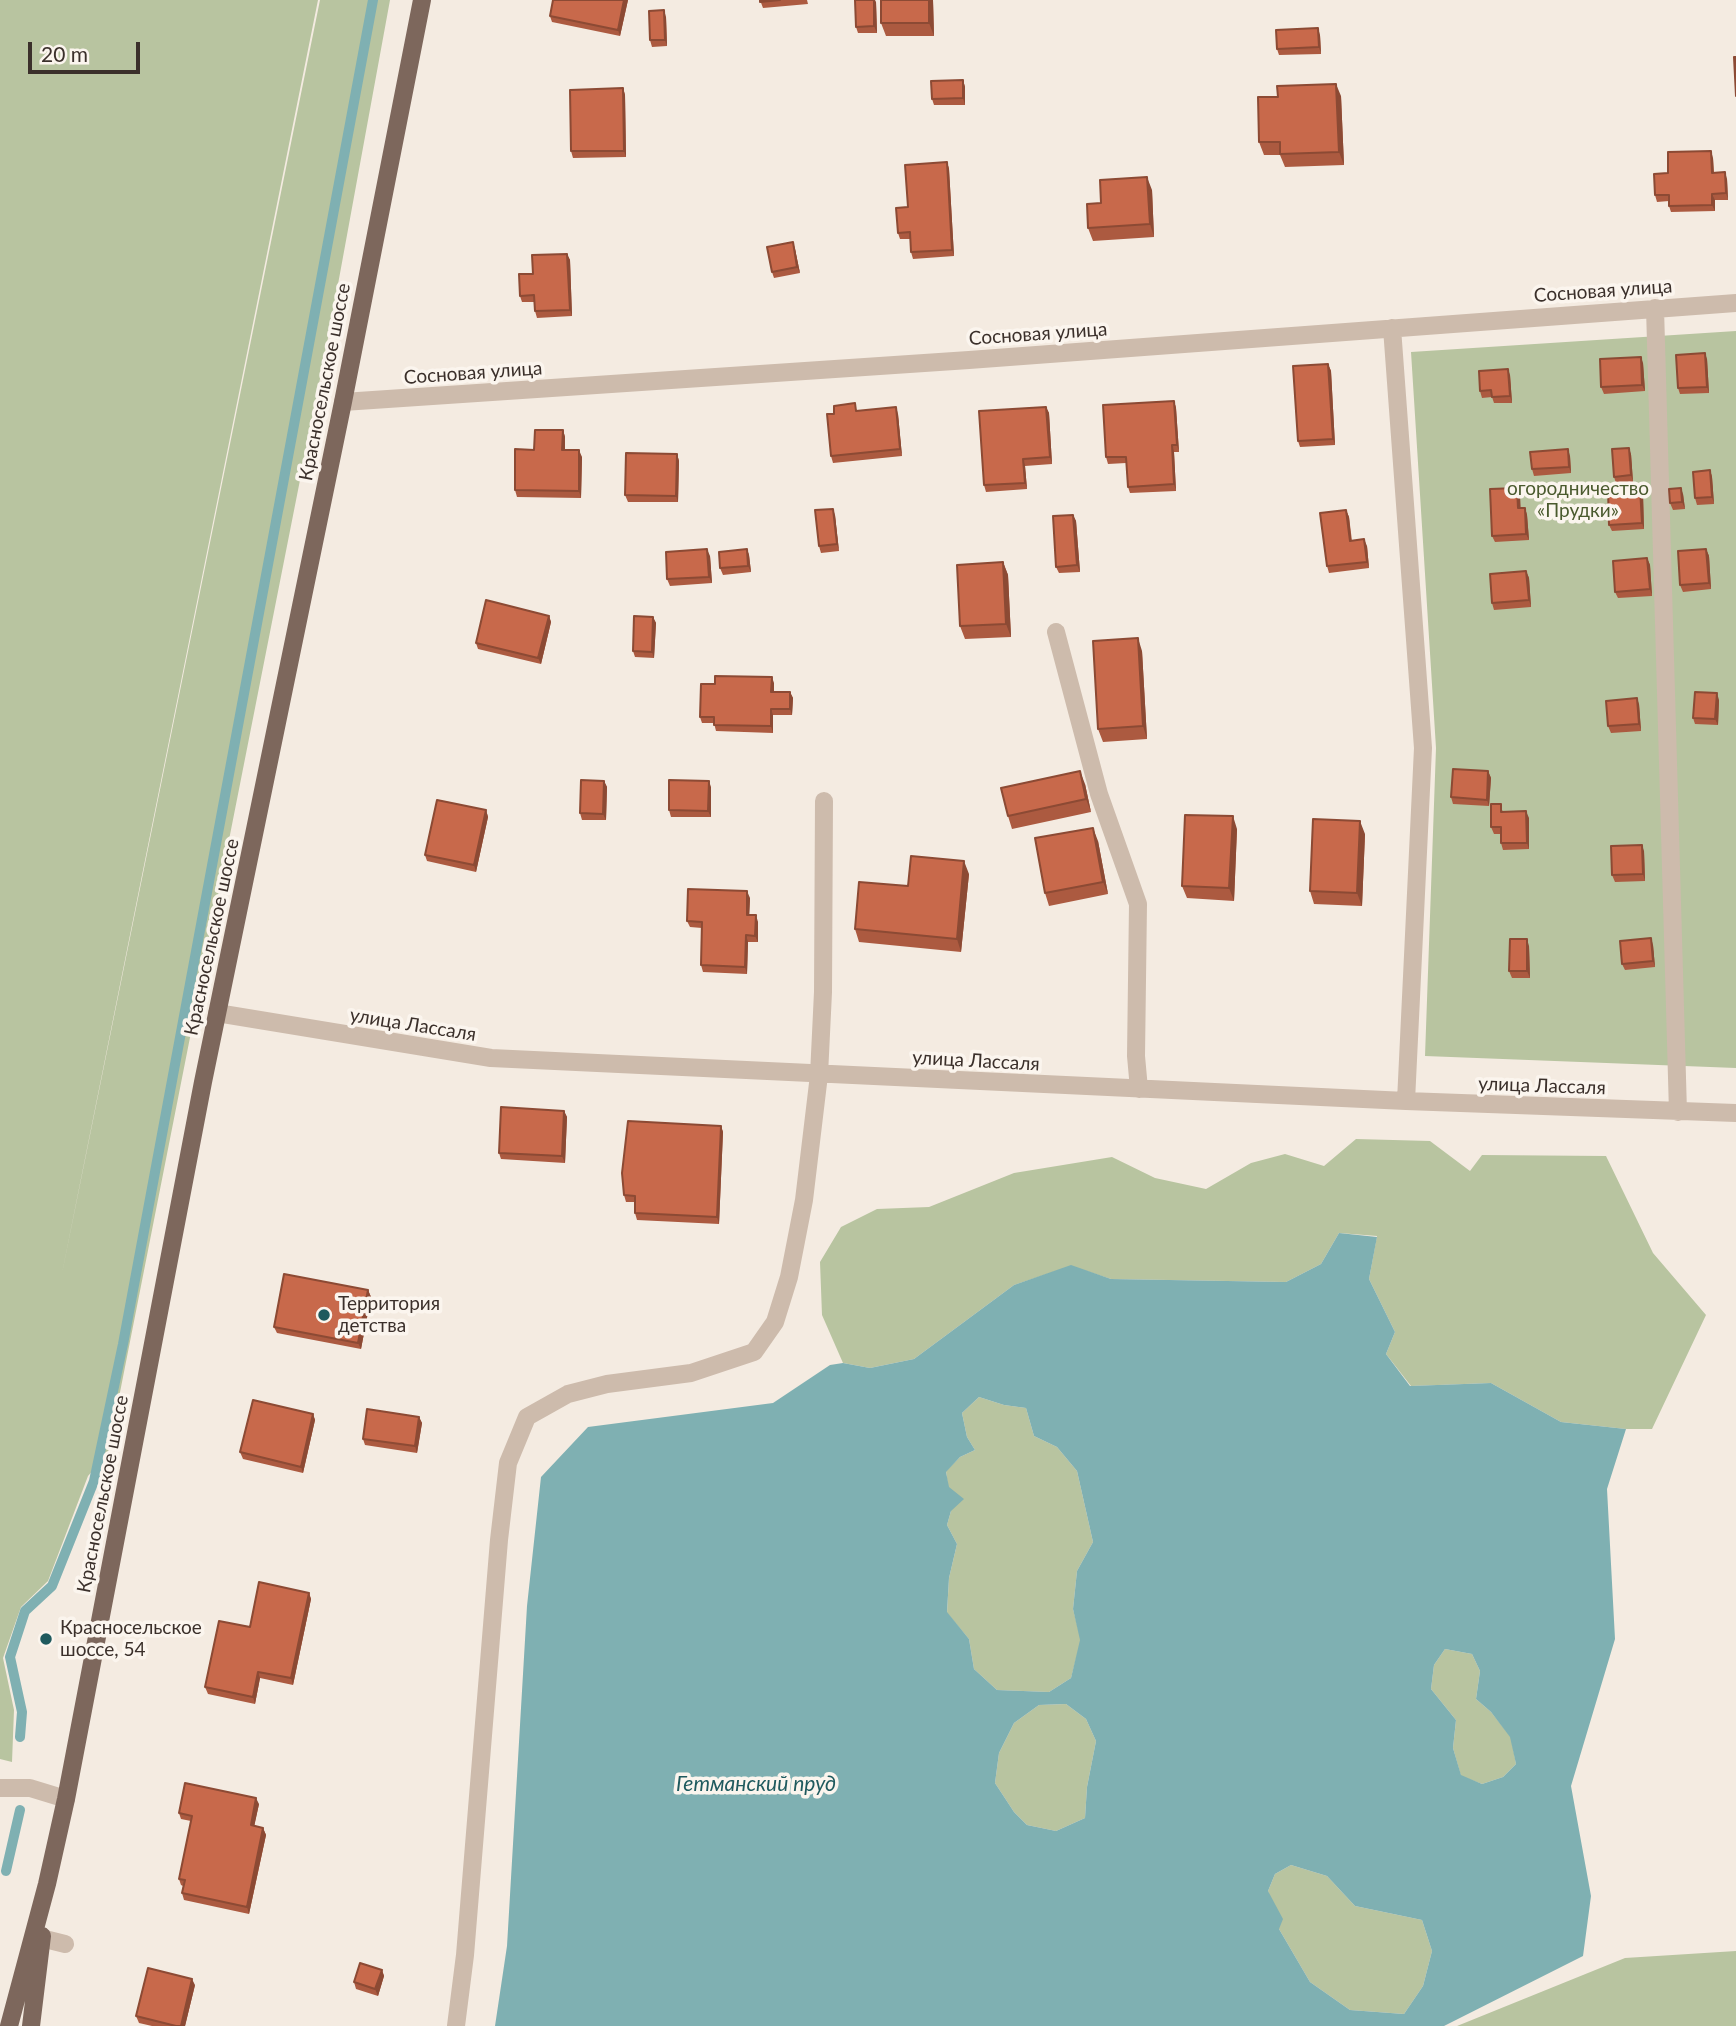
<!DOCTYPE html>
<meta charset="utf-8">
<style>
body{margin:0}
#map{position:relative;width:1736px;height:2026px;overflow:hidden;background:#f4ebe1;font-family:Lato,sans-serif}
canvas{display:block}
.scale{position:absolute;left:28px;top:42px;width:112px;height:32px;box-sizing:border-box;border:4px solid #3b302b;border-top:0;padding-left:9px;font-size:21px;line-height:24px;white-space:nowrap;color:#3b302b;-webkit-text-stroke:5px #fbf5ee;paint-order:stroke}
</style>
<div id="map">
<canvas width="1736" height="2026"></canvas>
<div class="scale">20 m</div>
</div>
<script>
const context = document.querySelector('canvas').getContext('2d');
context.lineJoin = 'round';
function fillPath(path, color) { context.fillStyle = color; context.fill(path, 'evenodd'); }
function strokePath(path, color, width, dash) { context.strokeStyle = color; context.lineWidth = width; context.lineCap = dash ? 'butt' : 'round'; context.setLineDash(dash || []); context.stroke(path); }
function label(font, color, halo, rows, align = 'center') {
  context.font = font + ' Lato,sans-serif'; context.lineWidth = 7; context.setLineDash([]); context.textBaseline = 'middle'; context.strokeStyle = halo; context.fillStyle = color; for (const [text, x, y, turn = 0] of rows) {
    context.save(); context.translate(x, y); context.rotate((+turn || 0) * Math.PI / 180); context.textAlign = isNaN(turn) ? turn : align; if (halo) context.strokeText(text, 0, 0); context.fillText(text, 0, 0); context.restore();
  }
}
fillPath(new Path2D(`
 M0 0H318L60 1283 320 0H390L330 328 108 1453 88 1476 48 1581 21 1607 3 1658 14 1710 12 1762 0 1759Z
 M1736 331V1068L1425 1056 1436 748 1411 352Z
 M1356 1139 1430 1141 1470 1171 1482 1155 1606 1156 1653 1253 1706 1315 1652 1429H1626L1561 1422 1491 1383 1411 1386 1386 1354 1395 1332 1369 1279 1377 1236 1339 1233 1321 1264 1286 1282 1111 1279 1071 1266 1014 1285 914 1359 870 1368 843 1363 822 1315 820 1262 841 1227 877 1209 929 1207 1014 1173 1112 1157 1155 1178 1206 1189 1251 1163 1285 1154 1324 1166Z
 M979 1397 1004 1405 1026 1408 1034 1436 1057 1447 1077 1471 1093 1542 1077 1571 1073 1609 1081 1640 1071 1678 1049 1692 997 1690 974 1669 969 1639 947 1613 949 1578 957 1544 947 1525 951 1511 946 1471 960 1457 975 1450 967 1437 962 1413Z
 M1445 1649 1472 1654 1480 1671 1476 1699 1491 1712 1511 1737 1516 1764 1503 1777 1482 1784 1461 1776 1453 1748 1456 1720 1431 1689 1434 1665Z
 M1066 1704 1086 1719 1096 1741 1087 1787 1085 1818 1056 1831 1027 1825 1014 1812 995 1783 999 1753 1014 1723 1039 1705Z
 M1291 1865 1327 1876 1355 1906 1422 1920 1432 1951 1423 1986 1404 2014 1350 2010 1310 1982 1279 1929 1268 1891 1275 1874Z
 M1736 1951V2026H1457L1625 1958Z`), '#b8c4a0');
fillPath(new Path2D(`
 M1339 1233 1377 1237 1369 1279 1395 1332 1386 1354 1410 1386 1491 1383 1561 1422 1626 1429 1607 1489 1615 1639 1571 1786 1591 1896 1583 1956 1444 2026H495L507 1946 527 1606 541 1477 588 1427 773 1403 830 1365 843 1363 870 1368 914 1359 1014 1285 1071 1265 1111 1279 1286 1282 1321 1264ZM979 1397 1004 1405 1026 1408 1034 1436 1057 1447 1077 1471 1093 1542 1077 1571 1073 1609 1080 1640 1071 1678 1049 1692 997 1690 974 1669 969 1639 947 1612 949 1578 957 1544 947 1525 951 1511 964 1499 949 1487 946 1472 960 1457 975 1450 967 1437 962 1413ZM1445 1649 1472 1654 1480 1671 1476 1699 1491 1712 1510 1737 1516 1764 1503 1777 1482 1784 1461 1775 1453 1748 1456 1720 1431 1689 1434 1665ZM1066 1704 1086 1719 1096 1741 1087 1787 1085 1818 1056 1831 1027 1825 1014 1812 995 1783 999 1753 1014 1723 1039 1705ZM1291 1865 1327 1876 1355 1906 1422 1920 1432 1951 1423 1986 1404 2014 1350 2010 1310 1982 1279 1929 1283 1919 1268 1891 1275 1874Z`), '#7fb0b2');
strokePath(new Path2D(`
 M20 1737 22 1712 10 1657 25 1611 52 1586 94 1481 123 1344 373 0
 M6 1871 20 1810`), '#7fb0b2', 10);
strokePath(new Path2D(`
 M1655 308 1678 1112
 M1392 328 1423 748 1406 1101
 M343 402 969 360 1736 303
 M1056 632 1099 794 1138 904 1136 1056 1139 1089
 M217 1013 491 1058 1406 1101 1736 1113
 M0 1788H30L66 1799
 M41 1938 65 1944
 M456 2026 465 1955 499 1540 508 1463 527 1417 568 1394 607 1384 691 1373 754 1352 775 1322 789 1277 804 1200 819 1075 823 992 824 801`), '#cdbbac', 18);
strokePath(new Path2D(`
 M9 2026 47 1884 66 1799 203 1082 343 402 422 0
 M31 2026 42 1936`), '#7d675c', 18);
fillPath(new Path2D(`
 M553 0H628L620 36 552 22 550 16Z
 M760 0H807L808 4 763 8Z
 M881 0H933L934 36H886L881 23Z
 M876 2 877 33H858L856 27Z
 M666 17 667 46 652 47 650 40Z
 M1320 35 1321 54 1279 55 1277 49Z
 M963 80 965 87V105H934L932 99Z
 M623 88 625 95 626 157 573 158 571 151Z
 M1341 96 1344 165 1285 167 1280 155H1264L1259 142Z
 M1713 158 1714 173 1727 179 1728 200H1715V211L1671 212 1669 206V201L1657 202 1655 195 1668 173Z
 M947 162 949 169 954 256 913 259 911 252 910 239H900L898 233 908 207Z
 M1152 190 1154 237 1093 241 1088 228 1101 203Z
 M795 249 800 273 774 278 772 272Z
 M567 254 570 260 572 316 537 318 535 311 534 302H522L520 296Z
 M1707 359 1709 393 1680 394 1678 388Z
 M1643 363 1645 391 1604 394 1601 387Z
 M1328 364 1331 371 1335 445 1300 447 1298 441Z
 M1510 375 1512 403H1494L1492 397 1482 398 1480 391Z
 M1174 401 1176 408 1179 452H1174L1176 491 1130 493 1128 487 1126 463 1108 464 1106 457Z
 M1046 407 1049 413 1052 464 1025 466 1027 489 986 492 984 485Z
 M857 411 898 414 902 456 833 463 831 456 834 414Z
 M563 430 565 437V450L582 457 581 498 517 497 515 490 534 450Z
 M677 454 679 461 678 502H628L625 495Z
 M1631 454 1633 482 1616 483 1614 477Z
 M1570 456 1571 473 1534 476 1532 469Z
 M1710 470 1712 477 1714 504 1697 505 1695 498Z
 M1517 488 1520 494V508H1525L1527 515 1529 540 1495 542 1492 536Z
 M1640 488 1643 495 1644 529 1612 531 1609 525Z
 M1683 494 1685 509 1673 510 1670 503Z
 M1346 510 1349 517 1352 541 1367 546 1369 568 1329 573 1327 566Z
 M835 515 839 551 821 553 819 546Z
 M1073 515 1076 521 1080 572 1059 573 1056 567Z
 M747 549 749 555 751 572 723 575 720 568Z
 M1706 549 1709 556 1711 589 1683 592 1680 585Z
 M710 556 712 583 670 586 667 579Z
 M1647 558 1650 565 1652 596 1618 598 1615 592Z
 M1003 562 1008 575 1011 637 965 639 960 626Z
 M1526 571 1529 578 1531 607 1494 610 1492 603Z
 M549 616 551 622 541 664 478 649 476 643Z
 M653 617 656 623 654 658 635 657 633 651Z
 M1142 651 1147 739 1103 742 1098 729Z
 M774 683V692H790L793 698 792 715H773V733L716 731 714 723H702L700 717 715 684Z
 M1719 700 1718 725 1695 724 1693 718Z
 M1639 704 1641 731 1611 733 1608 726Z
 M1488 771 1491 778 1489 806 1453 804 1451 797Z
 M604 781 607 787 606 820H582L580 813Z
 M1085 784 1091 812 1012 829 1008 816Z
 M711 787V817H671L669 810Z
 M486 810 488 817 476 872 427 861 425 855Z
 M1503 810V812L1529 818V849L1503 850 1501 843V834H1494L1491 827Z
 M1237 829 1234 901 1187 898 1182 886Z
 M1365 834 1362 906 1314 904 1310 891Z
 M1098 841 1108 894 1049 906 1045 893Z
 M1644 851 1645 881 1615 882 1612 875Z
 M969 874 961 952 859 942 855 929 908 886Z
 M750 898 749 915 758 922V942H748L747 974 703 972 701 965 702 928 690 927 687 921Z
 M1653 945 1655 967 1625 970 1622 964Z
 M1529 946 1530 978H1512L1509 971Z
 M564 1111 567 1117 565 1163 501 1159 499 1153Z
 M721 1126 723 1132 719 1224 637 1220 635 1213V1202H626L624 1195Z
 M368 1290 371 1297 361 1349 277 1333 274 1327Z
 M313 1414 315 1420 303 1473 243 1459 240 1452Z
 M419 1417 422 1423 417 1453 365 1445 363 1439Z
 M309 1593 311 1599 293 1685 260 1678 255 1704 208 1694 205 1687 250 1627Z
 M259 1804 254 1826 263 1828 266 1835 249 1914 184 1900 182 1893 183 1886 181 1885 179 1879 191 1821 181 1819 179 1813Z
 M382 1970 384 1976 378 1996 356 1989 354 1982Z
 M195 1985 185 2026H152L139 2023 136 2016Z`), '#ac5a40');
fillPath(new Path2D(`
 M624 0H628L620 36 618 30Z
 M874 0H875L876 2 877 33 874 26Z
 M929 0H933L934 36 929 23Z
 M664 10 666 17 667 46 665 40Z
 M1318 28 1320 35 1321 54 1319 47Z
 M963 80 965 87V105L963 98Z
 M1336 84 1341 96 1344 165 1339 152Z
 M623 88 625 95 626 157 624 151Z
 M1711 151 1713 158 1714 179 1712 173Z
 M947 162 949 169 954 256 952 250Z
 M1725 172 1727 179 1728 200 1726 193Z
 M1147 177 1152 190 1154 237 1150 224Z
 M1712 194 1715 200V211L1712 205Z
 M793 242 795 249 800 273 797 267Z
 M567 254 570 260 572 316 570 310Z
 M1705 353 1707 359 1709 393 1707 387Z
 M1641 357 1643 363 1645 391 1642 385Z
 M1328 364 1331 371 1335 445 1333 439Z
 M1508 369 1510 375 1512 403 1510 396Z
 M1174 401 1176 408 1179 452 1177 445Z
 M896 407 898 414 902 456 900 449Z
 M1046 407 1049 413 1052 464 1050 457Z
 M563 430 565 437V456L562 450Z
 M1172 445 1174 452 1176 491 1174 484Z
 M1629 448 1631 454 1633 482 1631 475Z
 M1568 449 1570 456 1571 473 1569 467Z
 M579 450 582 457 581 498 579 491Z
 M677 454 679 461 678 502 676 496Z
 M1023 459 1025 466 1027 489 1025 483Z
 M1710 470 1712 477 1714 504 1712 497Z
 M1517 488 1520 494 1521 515 1518 508Z
 M1640 488 1643 495 1644 529 1642 523Z
 M1681 488 1683 494 1685 509 1682 502Z
 M1525 508 1527 515 1529 540 1526 534Z
 M833 509 835 515 839 551 837 544Z
 M1346 510 1349 517 1352 548 1350 541Z
 M1073 515 1076 521 1080 572 1077 565Z
 M1364 539 1367 546 1369 568 1367 562Z
 M707 549 710 556 712 583 709 577Z
 M747 549 749 555 751 572 748 566Z
 M1706 549 1709 556 1711 589 1709 583Z
 M1647 558 1650 565 1652 596 1650 589Z
 M1003 562 1008 575 1011 637 1006 624Z
 M1526 571 1529 578 1531 607 1529 600Z
 M549 616 551 622 541 664 538 658Z
 M653 617 656 623 654 658 652 652Z
 M1138 638 1142 651 1147 739 1143 726Z
 M772 677 774 683V698L771 692Z
 M790 692 793 698 792 715 790 709Z
 M1717 693 1719 700 1718 725 1715 719Z
 M1637 698 1639 704 1641 731 1639 724Z
 M771 709 773 715V733L771 726Z
 M1080 771 1085 784 1091 812 1086 799Z
 M1488 771 1491 778 1489 806 1487 800Z
 M604 781 607 787 606 820 603 814Z
 M709 781 711 787V817L708 811Z
 M486 810 488 817 476 872 474 865Z
 M1526 811 1529 818V849L1527 843Z
 M1233 816 1237 829 1234 901 1229 888Z
 M1360 821 1365 834 1362 906 1357 893Z
 M1093 828 1098 841 1108 894 1103 882Z
 M1642 845 1644 851 1645 881 1643 874Z
 M964 861 969 874 961 952 957 939Z
 M747 891 750 898 749 921 747 915Z
 M756 915 758 922V942L755 936Z
 M746 935 748 942 747 974 745 967Z
 M1651 938 1653 945 1655 967 1653 961Z
 M1527 939 1529 946 1530 978 1527 971Z
 M564 1111 567 1117 565 1163 562 1156Z
 M721 1126 723 1132 719 1224 717 1217Z
 M368 1290 371 1297 361 1349 358 1343Z
 M313 1414 315 1420 303 1473 301 1467Z
 M419 1417 422 1423 417 1453 415 1446Z
 M309 1593 311 1599 293 1685 291 1678Z
 M258 1672 260 1678 255 1704 253 1697Z
 M256 1798 259 1804 253 1832 251 1825Z
 M263 1828 266 1835 249 1914 247 1907Z
 M382 1970 384 1976 378 1996 375 1989Z
 M192 1979 195 1985 185 2026H181Z`), '#8c4a34');
const building = new Path2D(`
 M553 0H624L618 30 550 16Z
 M760 0H780L760 2Z
 M855 0H874V26L856 27Z
 M881 0H929V23H881Z
 M664 10 665 40H650L649 11Z
 M1318 28 1319 47 1277 49 1276 30Z
 M1734 57H1736V96Z
 M963 80V98L932 99 931 81Z
 M1336 84 1339 152 1280 154V142H1259L1258 97H1278L1277 86Z
 M623 88 624 151H571L570 90Z
 M1711 151 1712 173 1725 172 1726 193 1712 194V205L1669 206V195H1655L1654 174 1668 173V152Z
 M947 162 952 250 911 252 910 232 898 233 896 208 908 207 905 165Z
 M1147 177 1150 224 1088 228 1087 204 1101 203 1100 180Z
 M793 242 797 267 772 272 767 247Z
 M567 254 570 310 535 311 534 295 520 296 519 274H533L532 255Z
 M1705 353 1707 387 1678 388 1676 355Z
 M1641 357 1642 385 1601 387 1600 359Z
 M1328 364 1333 439 1298 441 1293 366Z
 M1508 369 1510 396 1492 397 1491 390 1480 391 1479 371Z
 M1174 401 1177 445H1172L1174 484 1128 487 1126 457H1106L1103 405Z
 M855 403 856 411 896 407 900 449 831 456 827 414H834V406Z
 M1046 407 1050 457 1023 459 1025 483 984 485 979 411Z
 M535 430H563L562 450H579V491L515 490V449L534 450Z
 M1629 448 1631 475 1614 477 1612 449Z
 M1568 449 1569 467 1532 469 1530 452Z
 M626 453 677 454 676 496 625 495Z
 M1710 470 1712 497 1695 498 1693 472Z
 M1517 488 1518 508H1525L1526 534 1492 536 1490 489Z
 M1640 488 1642 523 1609 525 1608 490Z
 M1681 488 1682 502 1670 503 1669 489Z
 M833 509 837 544 819 546 815 510Z
 M1346 510 1350 541 1364 539 1367 562 1327 566 1320 513Z
 M1073 515 1077 565 1056 567 1053 516Z
 M707 549 709 577 667 579 666 552Z
 M747 549 748 566 720 568 719 552Z
 M1706 549 1709 583 1680 585 1678 551Z
 M1647 558 1650 589 1615 592 1613 561Z
 M1003 562 1006 624 960 626 957 565Z
 M1526 571 1529 600 1492 603 1490 574Z
 M486 600 549 616 538 658 476 643Z
 M634 616 653 617 652 652 633 651Z
 M1138 638 1143 726 1098 729 1093 641Z
 M715 676 772 677 771 692H790V709H771V726L714 725V717H700L701 684H715Z
 M1695 692 1717 693 1715 719 1693 718Z
 M1637 698 1639 724 1608 726 1606 701Z
 M1453 769 1488 771 1487 800 1451 797Z
 M1080 771 1086 799 1008 816 1001 788Z
 M581 780 604 781 603 814 580 813Z
 M669 780 709 781 708 811 669 810Z
 M437 800 486 810 474 865 425 855Z
 M1491 804H1501V812L1526 811 1527 843H1501V827H1491Z
 M1185 815 1233 816 1229 888 1182 886Z
 M1313 819 1360 821 1357 893 1310 891Z
 M1093 828 1103 882 1045 893 1035 838Z
 M1642 845 1643 874 1612 875 1611 846Z
 M911 856 964 861 957 939 855 929 859 882 908 886Z
 M688 889 747 891V915H756L755 936 746 935 745 967 701 965 702 922 687 921Z
 M1651 938 1653 961 1622 964 1620 941Z
 M1510 939H1527V971H1509Z
 M501 1107 564 1111 562 1156 499 1153Z
 M628 1121 721 1126 717 1217 635 1213V1196L624 1195 622 1173Z
 M284 1274 368 1290 358 1343 274 1327Z
 M253 1400 313 1414 301 1467 240 1452Z
 M367 1409 419 1417 415 1446 363 1439Z
 M259 1582 309 1593 291 1678 258 1672 253 1697 205 1687 219 1621 250 1627Z
 M185 1783 256 1798 251 1825 263 1828 247 1907 182 1893 185 1880 179 1879 192 1816 179 1813Z
 M360 1963 382 1970 375 1989 354 1982Z
 M148 1968 192 1979 181 2026H176L136 2016Z`);
fillPath(building, '#c8694b');
strokePath(building, '#8c4a34', 2);
for (const [x, y, r, color] of [
 [324,1315,7,"#1f5a5e"],
 [46,1639,7,"#1f5a5e"]
]) { const dot = new Path2D(); dot.arc(x, y, r, 0, 2 * Math.PI); context.fillStyle = color; context.fill(dot); strokePath(dot, '#fbf5ee', 2.5); }
label('19px', '#3b302b', '#fbf5ee', [
 ["Сосновая улица",1603,291,-4],
 ["Сосновая улица",1038,334,-4],
 ["Сосновая улица",473,373,-4],
 ["Красносельское шоссе",325,382,-79],
 ["Красносельское шоссе",212,937,-78],
 ["улица Лассаля",413,1025,9],
 ["улица Лассаля",976,1061,3],
 ["улица Лассаля",1542,1086,2],
 ["Красносельское шоссе",103,1494,-79]
]);
label('19px', '#4a5a2e', '#fbf5ee', [
 ["огородничество",1578,489],
 ["«Прудки»",1578,511]
]);
label('19px', '#3b302b', '#fbf5ee', [
 ["Территория",338,1304],
 ["детства",338,1326],
 ["Красносельское",60,1628],
 ["шоссе, 54",60,1650]
], 'left');
label('italic 21px', '#1f5a5e', '#fbf5ee', [
 ["Гетманский пруд",756,1784]
]);
</script>
